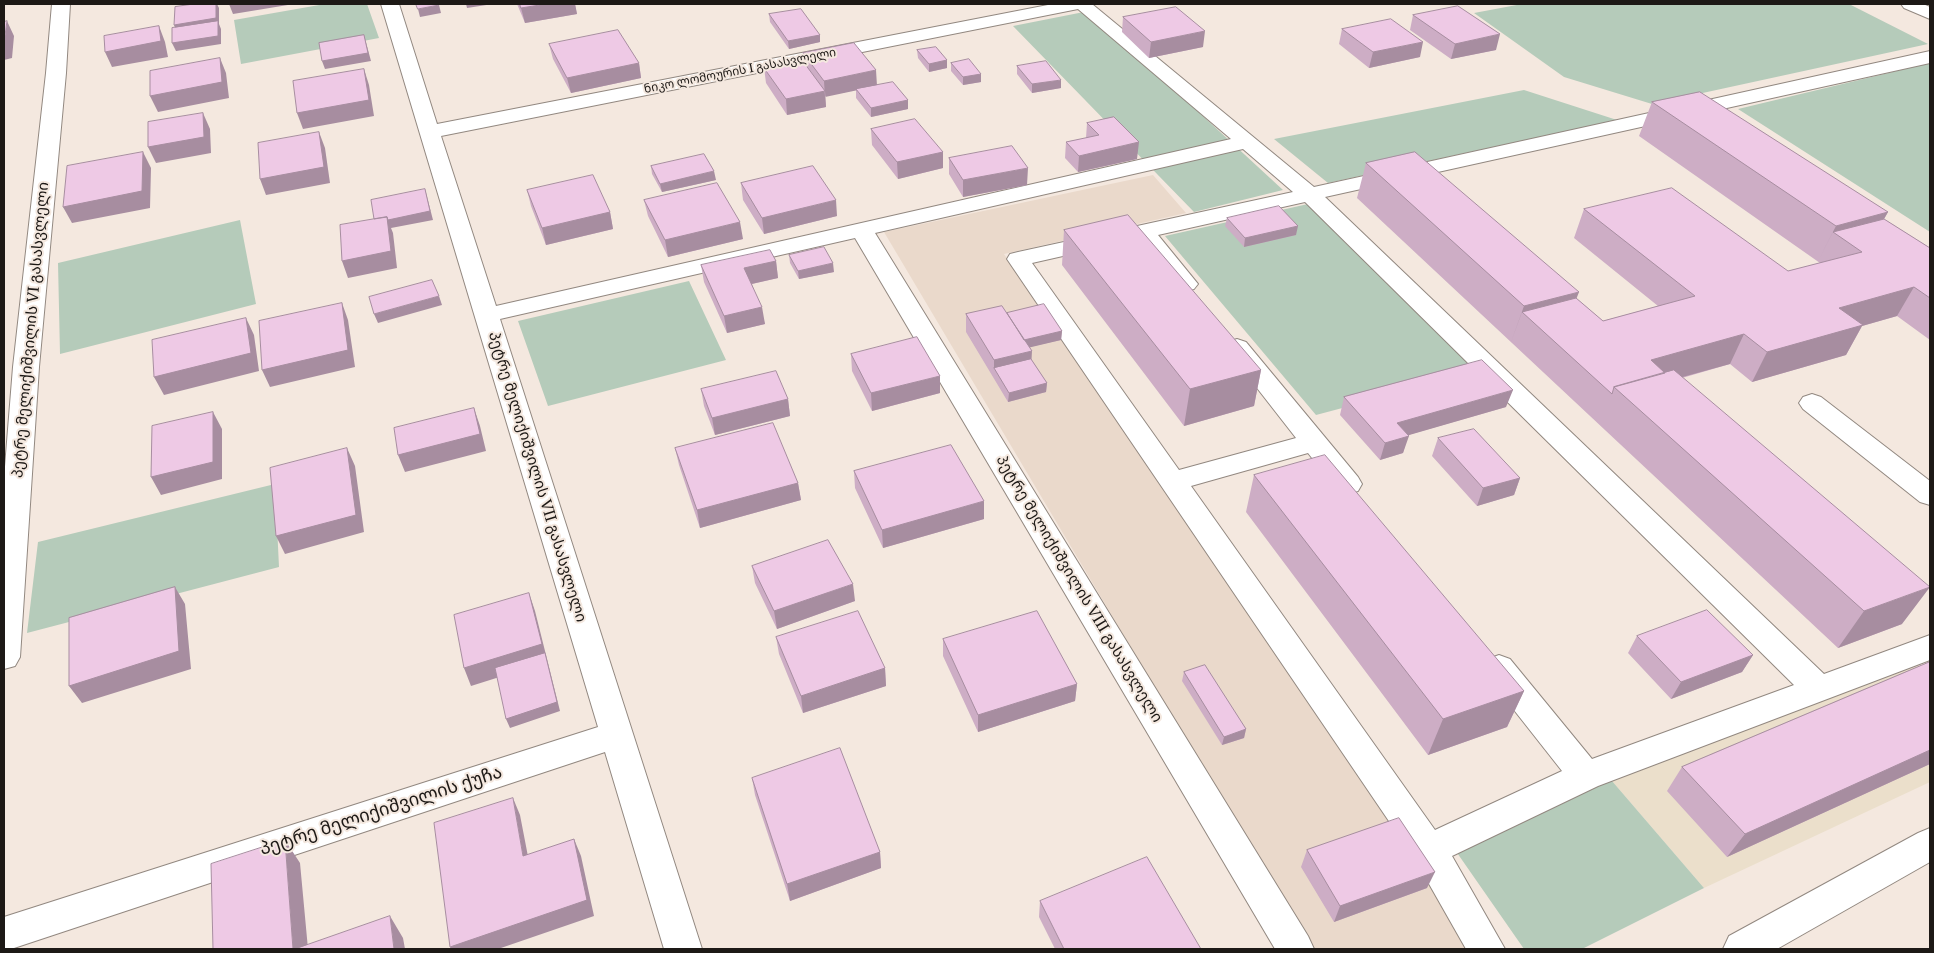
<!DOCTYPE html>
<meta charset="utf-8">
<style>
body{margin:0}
#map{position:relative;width:1934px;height:953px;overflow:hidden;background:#f4e8df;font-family:Merriweather,serif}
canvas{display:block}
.frame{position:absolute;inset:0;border:5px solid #1d1916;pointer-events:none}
</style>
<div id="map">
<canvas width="1934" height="953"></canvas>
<div class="frame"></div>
</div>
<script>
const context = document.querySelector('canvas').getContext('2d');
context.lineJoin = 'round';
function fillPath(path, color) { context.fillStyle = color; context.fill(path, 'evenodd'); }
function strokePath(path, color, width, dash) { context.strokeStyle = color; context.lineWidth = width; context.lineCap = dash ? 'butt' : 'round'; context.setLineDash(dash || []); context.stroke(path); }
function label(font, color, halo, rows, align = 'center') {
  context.font = font + ' Merriweather,"Noto Sans Georgian",serif'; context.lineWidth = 4; context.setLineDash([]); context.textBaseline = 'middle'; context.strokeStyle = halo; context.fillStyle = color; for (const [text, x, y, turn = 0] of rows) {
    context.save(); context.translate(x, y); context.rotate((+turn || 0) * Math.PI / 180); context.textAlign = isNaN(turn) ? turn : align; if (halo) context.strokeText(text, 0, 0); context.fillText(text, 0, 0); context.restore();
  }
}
fillPath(new Path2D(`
 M1918 664 1930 676V782L1704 888 1606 774Z`), '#ebdfcb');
fillPath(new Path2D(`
 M1153 175 1186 213 1004 254 1454 918 1467 949H1310L884 232Z`), '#ead9cb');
fillPath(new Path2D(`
 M325 4H367L379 38 241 64 234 20Z
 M1522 4H1849L1928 44 1652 104 1564 77 1474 13Z
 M1089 11 1283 190 1194 212 1013 26Z
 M1930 63V232L1738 109Z
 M1524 90 1617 120 1328 183 1274 139Z
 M1308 204 1478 372 1316 415 1165 236Z
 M240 220 256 304 60 354 58 263Z
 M689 281 726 360 548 406 518 321Z
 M275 484 279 567 27 633 38 542Z
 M1606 774 1704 888 1582 949H1524L1453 847Z`), '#b5cbba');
const minor = new Path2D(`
 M52 4H70L66 73 39 367 20 657 15 666 4 669V479L13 367 46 73Z
 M381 4H399L437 124 1053 4H1092L1314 187 1930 51V63L1325 197 1824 674 1930 635V660L1598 786 1452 856 1505 949H1466L1416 861 1007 259 1010 254 1018 252 1293 192 1243 149 875 233 1308 936 1314 949H1275L855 238 500 319 702 949H664L605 752 11 949H4V917L598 727ZM1078 9 1231 139 496 306 441 136ZM1305 202 1794 685 1592 759 1510 659 1499 655 1488 659 1483 668 1488 677 1562 771 1435 830 1191 486 1308 453 1338 491 1348 494 1358 491 1362 484 1358 477 1246 342 1237 339 1228 342 1225 347 1296 438 1179 470 1032 263 1138 239 1178 289 1186 291 1194 289 1198 284 1158 235Z
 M1901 4H1923L1930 7V19L1904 8Z
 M1812 394 1821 397 1930 481V505L1920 502 1803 409 1799 403 1803 397Z
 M1930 828V862L1777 949H1723L1729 936 1918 833Z`);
strokePath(minor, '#928880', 2);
fillPath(minor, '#fff');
fillPath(new Path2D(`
 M517 4H575L577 14 525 23Z
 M769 14 820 35V42L789 49 770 22Z
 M1413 15 1496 50 1451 59 1410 30Z
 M1123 17 1203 47 1149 58 1122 32Z
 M1342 29 1420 57 1369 68 1339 44Z
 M549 44 639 63 641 78 571 93 553 59Z
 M917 50 947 60V68L929 72 918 58Z
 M803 53 877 85 908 100V109L871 117 856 98V90L825 96 826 107 787 115 766 83 764 68 804 63Z
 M951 63 981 74V82L963 85 951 71Z
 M1017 66 1061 88 1032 93 1017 74Z
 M1652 102 1888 212 1884 219 1930 248V340L1897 316 1862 326 1846 355 1752 382 1730 364 1682 378 1902 624 1838 648 1357 198 1366 163 1576 298 1603 321 1658 306 1574 238 1584 209 1788 271 1820 263 1639 136Z
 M1087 123 1137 159 1078 172 1065 158 1066 142 1086 138Z
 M871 129 943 152V168L898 179 872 145Z
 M949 158 1027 185 963 197 949 174Z
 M651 166 716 180 662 192 652 174Z
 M741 183 837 216 764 234 743 200Z
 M527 190 610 212 613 229 546 245 531 206Z
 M644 200 743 239 668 257 648 216Z
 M1227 218 1296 235 1244 247 1225 226Z
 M1064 230 1261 370 1254 406 1184 426 1062 265Z
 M789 255 834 272 799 279 790 263Z
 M776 261 778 278 752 284 765 324 727 333 704 282 701 265Z
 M1007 313 1062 331 1061 340 1029 347 1031 359 1047 383 1046 392 1008 402 966 332V314Z
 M851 354 940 393 872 411 852 371Z
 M701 389 788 399 790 416 715 435 704 406Z
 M1344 397 1506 407 1408 435 1403 453 1380 460 1340 415Z
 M1438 438 1520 478 1514 495 1477 506 1432 456Z
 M675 448 798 483 801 500 700 528 679 465Z
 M854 471 984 519 883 548 855 488Z
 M1254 475 1524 691 1507 727 1428 755 1246 512Z
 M752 566 855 601 777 629 755 583Z
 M1637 636 1753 655 1742 672 1671 699 1628 653Z
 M776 637 885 668 886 686 803 713 779 654Z
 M943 639 1077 684 1075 701 978 732 943 656Z
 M1930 662V764L1727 857 1667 791 1682 767Z
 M1184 672 1246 729 1244 738 1222 745 1182 681Z
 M752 778 880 852 881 868 790 901 755 795Z
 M1307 850 1427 888 1334 922 1301 867Z
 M1040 901 1201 949H1055L1039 917Z`), '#cdadc5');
fillPath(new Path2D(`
 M216 4H217L219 8V24L221 29V44L176 51 172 43 177 33 174 25Z
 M229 4H294L233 14Z
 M466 4H493L467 8Z
 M546 4H575L577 14 525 23 521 8Z
 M439 5 441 13 420 17 418 9Z
 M7 21 14 36 12 58 4 60V43Z
 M159 26 165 42 168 57 112 67 105 52Z
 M1205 31 1203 47 1149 58 1151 42Z
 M1500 34 1496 50 1451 59 1455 44Z
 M364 35 371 61 325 69 322 61Z
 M820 35V42L789 49 788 41Z
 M1423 42 1420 57 1369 68 1373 52Z
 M220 58 226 73 229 98 158 112 150 96Z
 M947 60V68L929 72V64Z
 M639 63 641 78 571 93 567 78Z
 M364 69 369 85 374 116 303 129 297 113Z
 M876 70 877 86 825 97 824 81Z
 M981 74V82L963 85V77Z
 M1061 80V88L1032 93V84Z
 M825 91 826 107 787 115 786 99Z
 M908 100V109L871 117V108Z
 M203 113 210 129 211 153 156 163 148 147Z
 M319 132 325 148 330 183 266 195 260 179Z
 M1139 142 1137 159 1078 172 1079 156Z
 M143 152 151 168 150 208 72 223 63 207Z
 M943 152V168L898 179 897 162Z
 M1028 168 1027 185 963 197V180Z
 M714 171 716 180 662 192 660 184Z
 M425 189 433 220 391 228 393 233 397 268 348 278 342 261 374 223Z
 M836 200 837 216 764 234 762 218Z
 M610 212 613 229 546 245 542 228Z
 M1888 212 1868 247 1833 232 1818 261 1836 226Z
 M740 222 743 239 668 257 665 240Z
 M1298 226 1296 235 1244 247 1245 238Z
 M776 261 778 278 747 285 744 268Z
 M833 263 834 272 799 279 798 271Z
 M1914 287 1897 316 1862 326 1846 355 1752 382 1767 352 1839 308Z
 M1579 292 1565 328 1522 312 1511 342 1524 306Z
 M439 296 442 305 378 323 374 314Z
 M342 303 348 320 355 367 270 387 262 370Z
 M762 307 765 324 727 333 724 316Z
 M246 318 254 335 259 371 164 395 154 377Z
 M1062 331 1061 340 1019 350V341Z
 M1744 334 1730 364 1668 381 1651 360Z
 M1032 351 1031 368H994V360Z
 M1261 370 1254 406 1184 426 1190 389Z
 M940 376V393L872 411 871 393Z
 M1047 383 1046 392 1008 402 1009 393Z
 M1513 390 1506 407 1392 440 1397 423Z
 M788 399 790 416 715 435 712 418Z
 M474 408 480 426 486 451 405 472 398 455Z
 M213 412 222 429V479L161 495 151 477Z
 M1409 436 1403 453 1380 460 1385 443Z
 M347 448 355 466 364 532 285 554 276 536Z
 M1520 478 1514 495 1477 506 1483 488Z
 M798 483 801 500 700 528 697 510Z
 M984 501V519L883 548 882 530Z
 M853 584 855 601 777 629 774 611Z
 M175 587 185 604 191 669 82 703 69 686Z
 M1930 587 1902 624 1838 648 1864 611Z
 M529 593 535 611 560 711 510 728 506 719 547 662 471 686 464 668Z
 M1753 655 1742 672 1671 699 1681 682Z
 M885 668 886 686 803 713 801 696Z
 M1077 684 1075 701 978 732V715Z
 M1524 691 1507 727 1428 755 1443 719Z
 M1246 729 1244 738 1222 745 1224 737Z
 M1930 750V764L1727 857 1745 834Z
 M513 798 520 815 531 872 523 856Z
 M574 839 581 856 594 916 498 949H451L450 947Z
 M285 840 300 863 308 949H293Z
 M880 852 881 868 790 901 787 884Z
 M1435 872 1427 888 1334 922 1340 906Z
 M390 916 403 938 405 949H394Z`), '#a78da0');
const building = new Path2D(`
 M194 4H216V18L174 25 175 7Z
 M416 4H439V5L418 9Z
 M520 4H546L521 8Z
 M1458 6 1500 34 1455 44 1413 15Z
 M1176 7 1205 31 1151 42 1123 17Z
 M801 9 820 35 788 41 769 14Z
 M1391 19 1423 42 1373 52 1342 29Z
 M7 21 4 43V22Z
 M218 21V36L172 43V28Z
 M159 26 161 41 105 52 104 36Z
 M618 30 639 63 567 78 549 44Z
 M364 35 368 53 322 61 319 43Z
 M854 43 876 70 824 81 803 53Z
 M936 47 947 60 929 64 917 50Z
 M220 58 222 82 150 96V71Z
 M969 59 981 74 963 77 951 63Z
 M802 60 825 91 786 99 764 68Z
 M1046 61 1061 80 1032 84 1017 66Z
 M364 69 369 100 297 113 293 81Z
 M893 82 908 100 871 108 856 89Z
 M1700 92 1888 212 1836 226 1652 102Z
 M203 113 204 137 148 147V122Z
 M1114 117 1139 142 1079 156 1066 142 1099 135 1087 123Z
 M915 119 943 152 897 162 871 129Z
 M319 132 324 167 260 179 258 143Z
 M1012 146 1028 168 963 180 949 158Z
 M143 152 142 191 63 207 67 166Z
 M1415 152 1579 292 1524 306 1366 163Z
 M704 154 714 171 660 184 651 166Z
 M813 166 836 200 762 218 741 183Z
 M593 175 610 212 542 228 527 190Z
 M717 183 740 222 665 240 644 200Z
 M1672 188 1788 271 1862 252 1833 232 1884 219 1930 248V298L1914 287 1839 308 1863 325 1767 352 1744 334 1651 360 1665 373 1614 387 1612 394 1522 312 1576 298 1603 321 1695 296 1584 209Z
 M425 189 430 211 388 220 387 217 374 219 371 200Z
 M1279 206 1298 226 1245 238 1227 218Z
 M1128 215 1261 370 1190 389 1064 230Z
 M387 217 391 251 342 261 340 225Z
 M824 247 833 263 798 271 789 255Z
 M770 250 776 261 744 268 762 307 724 316 701 265Z
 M432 280 439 296 374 314 369 297Z
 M342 303 348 350 262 370 259 321Z
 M1044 304 1062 331 1024 340 1007 313Z
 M1002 306 1032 351 994 360 966 314Z
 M246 318 251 353 154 377 152 340Z
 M917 337 940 376 871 393 851 354Z
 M1031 359 1047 383 1009 393 994 368Z
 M1482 360 1513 390 1397 423 1409 436 1385 443 1344 397Z
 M1674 370 1930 587 1864 611 1614 387Z
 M776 371 788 399 712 418 701 389Z
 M474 408 480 434 398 455 394 428Z
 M213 412V462L151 477 152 426Z
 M773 423 798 483 697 510 675 448Z
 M1474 429 1520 478 1483 488 1438 438Z
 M951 445 984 501 882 530 854 471Z
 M347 448 356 515 276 536 270 468Z
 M1325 455 1524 691 1443 719 1254 475Z
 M828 540 853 584 774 611 752 566Z
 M175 587 179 651 69 686V618Z
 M529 593 542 644 464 668 454 615Z
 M1707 610 1753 655 1681 682 1637 636Z
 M858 611 885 668 801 696 776 637Z
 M1037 611 1077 684 978 715 943 639Z
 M545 653 557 702 506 719 495 668Z
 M1930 662V750L1745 834 1682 767Z
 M1205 665 1246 729 1224 737 1184 672Z
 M840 748 880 852 787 884 752 778Z
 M513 798 523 856 574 839 587 900 450 947 434 823Z
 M1399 818 1435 872 1340 906 1307 850Z
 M285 840 293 949H213L211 864Z
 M1147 857 1201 949H1064L1040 901Z
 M390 916 394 949H295Z`);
fillPath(building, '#eec9e5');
strokePath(building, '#a78da0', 1);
label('12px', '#1d1916', '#f4e8df', [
 ["ნიკო ლომოურის I გასასვლელი",740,71,-11]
]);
label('15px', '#1d1916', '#f4e8df', [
 ["პეტრე მელიქიშვილის VI გასასვლელი",31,330,-85],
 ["პეტრე მელიქიშვილის VII გასასვლელი",537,477,73],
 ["პეტრე მელიქიშვილის VIII გასასვლელი",1079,589,59]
]);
label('18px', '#1d1916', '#f4e8df', [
 ["პეტრე მელიქიშვილის ქუჩა",381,811,-18]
]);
</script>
